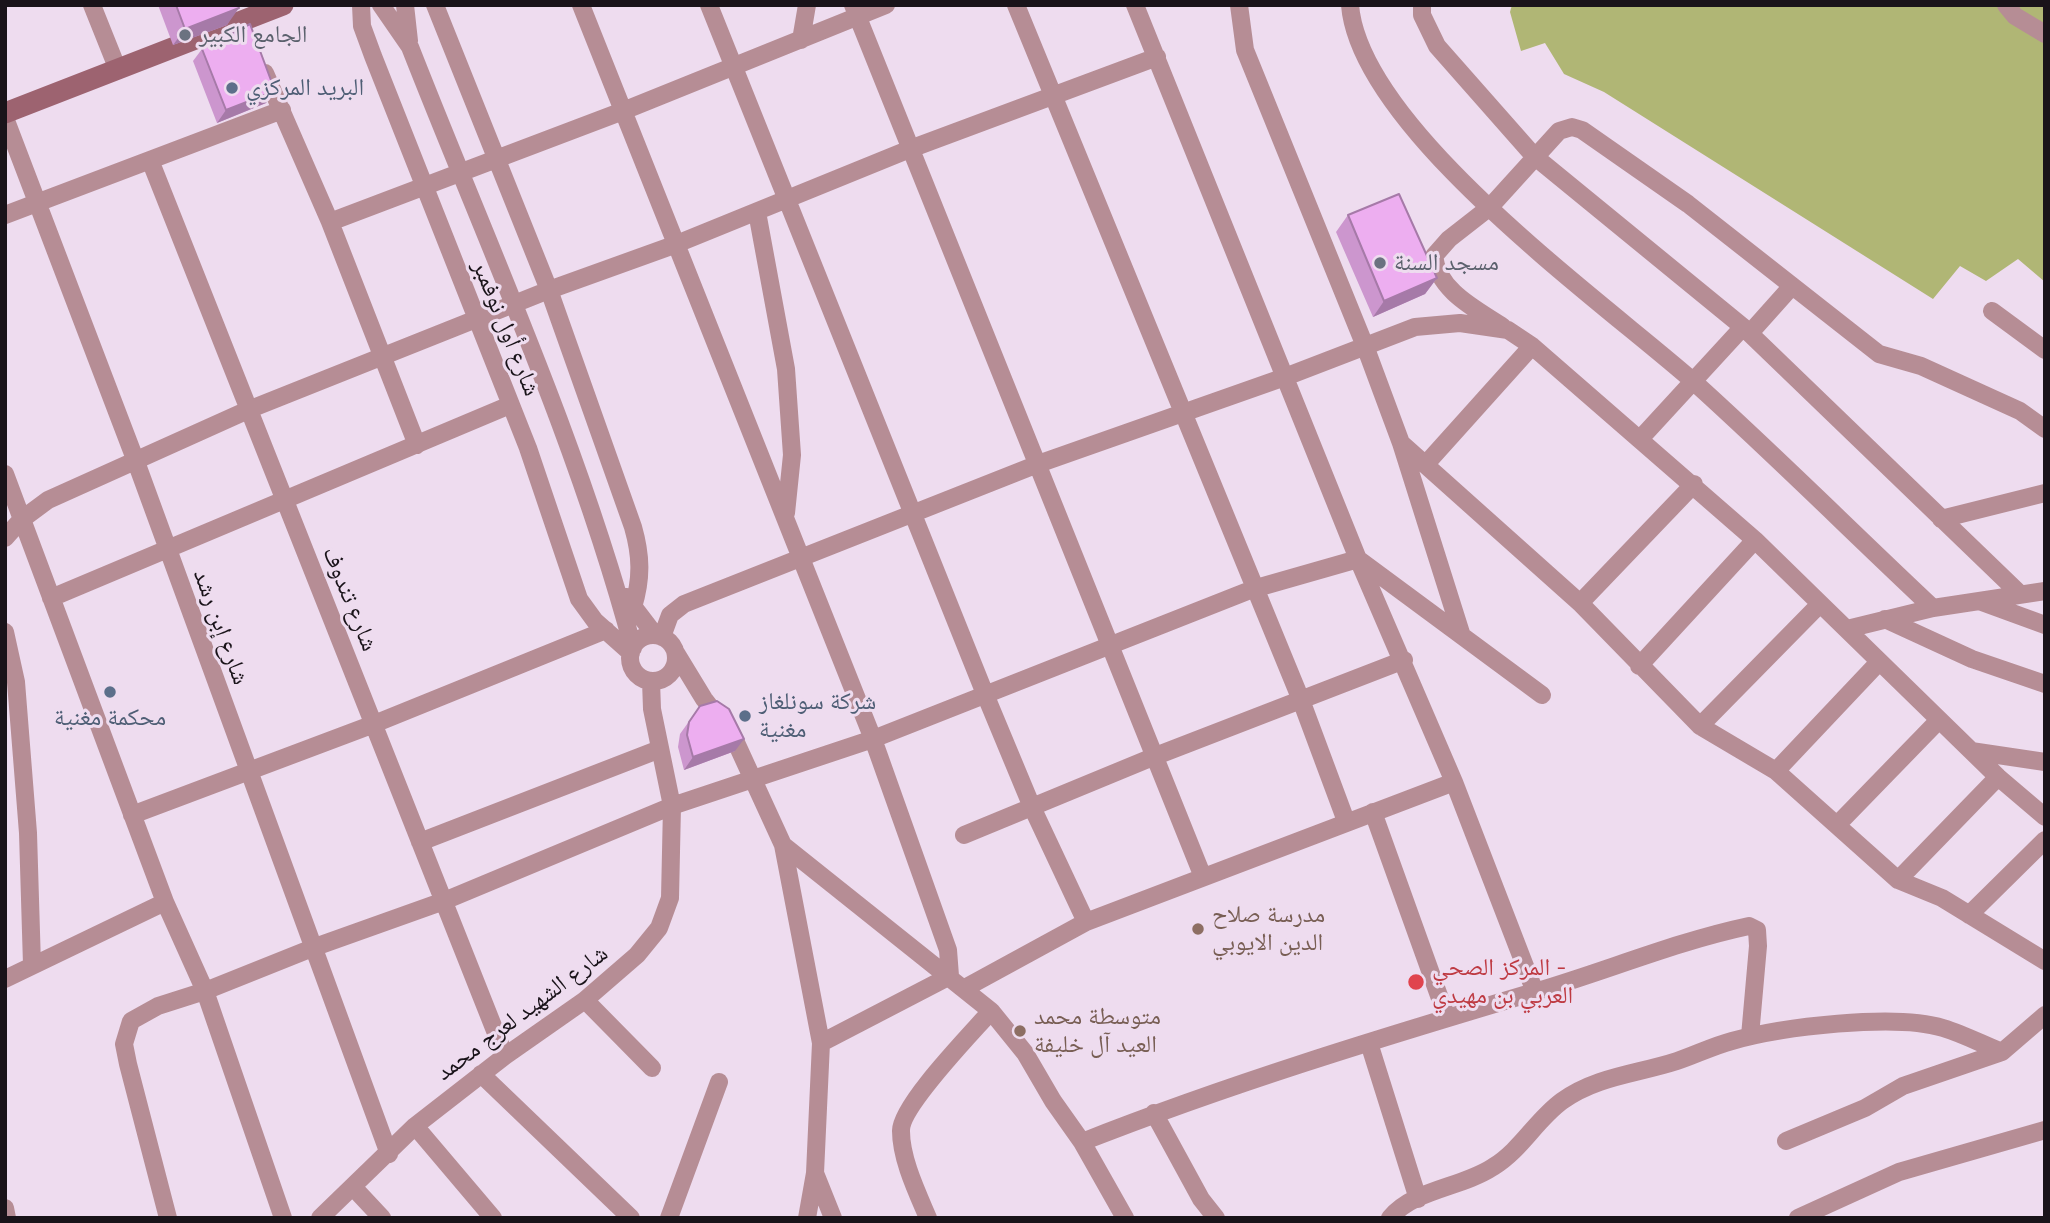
<!DOCTYPE html>
<meta charset="utf-8">
<style>
body{margin:0}
#map{position:relative;width:2050px;height:1223px;overflow:hidden;background:#eedcef;font-family:Raleway,sans-serif}
canvas{display:block}
.frame{position:absolute;inset:0;border:7px solid #191319;pointer-events:none}
</style>
<div id="map">
<canvas width="2050" height="1223"></canvas>
<div class="frame"></div>
</div>
<script>
const context = document.querySelector('canvas').getContext('2d');
context.lineJoin = 'round';
function fillPath(path, color) { context.fillStyle = color; context.fill(path, 'evenodd'); }
function strokePath(path, color, width, dash) { context.strokeStyle = color; context.lineWidth = width; context.lineCap = dash ? 'butt' : 'round'; context.setLineDash(dash || []); context.stroke(path); }
function label(font, color, halo, rows, align = 'center') {
  context.font = font + ' Raleway,"Noto Naskh Arabic",sans-serif'; context.lineWidth = 6; context.setLineDash([]); context.textBaseline = 'middle'; context.strokeStyle = halo; context.fillStyle = color; for (const [text, x, y, turn = 0] of rows) {
    context.save(); context.translate(x, y); context.rotate((+turn || 0) * Math.PI / 180); context.textAlign = isNaN(turn) ? turn : align; if (halo) context.strokeText(text, 0, 0); context.fillText(text, 0, 0); context.restore();
  }
}
fillPath(new Path2D(`
 M1512 5H2045V282L2018 259 1986 281 1960 266 1933 299 1604 92 1564 74 1545 43 1521 51 1510 12Z`), '#b0b675');
strokePath(new Path2D(`
 M92 5 118 70
 M361 5 362 26 373 56 528 448 579 599 595 621 631 653
 M381 5 410 47C488 246 578 442 633 648
 M405 5 409 41
 M435 5 549 290 633 527C641 555 642 578 633 607
 M581 5 873 739 948 950 950 976 821 1043
 M709 5 985 694 1032 807 1086 922
 M853 5 1203 877
 M1016 5 1301 700 1346 821
 M1135 5 1358 559 1454 782 1535 992
 M1239 5 1245 50 1365 346 1401 443 1461 633
 M1350 5C1360 129 1602 301 1694 382 1775 455 1853 533 1933 608
 M1422 5V15L1437 46 1534 156 1743 327 2020 594
 M2006 5 2015 16 2045 34
 M801 40 807 5
 M265 73 330 222 417 445
 M5 118 135 459 389 1154
 M150 160 505 1056
 M757 212 786 369 792 455 786 513
 M5 215 282 110
 M330 222 623 111 886 5
 M1992 311 2045 350
 M1503 327C1476 309 1438 291 1434 256L1449 239 1490 207 1559 131 1572 127 1582 130 1688 204 1879 354 1921 366 2020 411 2045 429
 M1750 333 1792 286
 M1640 439 1743 327
 M1401 443 1580 603 1700 726 1776 771 1898 880 1942 898 2045 961
 M1426 464 1532 346
 M5 474 165 902 205 991 283 1218
 M1941 519 2045 493
 M5 538 21 520 48 500 248 410 549 290 674 245 910 149 1157 57
 M626 597 655 635
 M51 598 510 405
 M1982 602 2045 625
 M1580 603 1694 484
 M1885 619 1972 659 2045 684
 M1847 629 1933 608 2045 591
 M5 632 16 682 28 833 32 965
 M630 658a23 23 0 1 1 46 0a23 23 0 1 1-46 0Z
 M662 637 670 615 684 604 1038 464 1285 377 1415 327 1460 323 1508 330 1532 346 1755 540 1998 777 2045 817
 M676 653 704 699 733 736 783 845 821 1043 815 1173 807 1218
 M1639 666 1755 540
 M1700 726 1819 605
 M1971 751 2045 762
 M1776 771 1879 662
 M1373 812 1447 1018
 M132 815 374 724 606 630
 M1837 825 1939 720
 M964 835 1153 757 1404 660
 M420 842 660 749
 M783 845 991 1011 1025 1053 1053 1101 1082 1142 1125 1218
 M1898 880 1998 777
 M1969 915 2045 840
 M5 979 165 902
 M965 988 1086 922 1454 782
 M585 1000 652 1068
 M1369 1043 1418 1199
 M481 1074 631 1218
 M1154 1113 1201 1199 1216 1218
 M415 1126 493 1218
 M1786 1141 1865 1108 1903 1086 2002 1052 2045 1015
 M1082 1142C1229 1084 1380 1038 1531 993 1604 972 1674 942 1749 926L1757 930 1758 946 1750 1036
 M815 1173 833 1218
 M353 1187 382 1218
 M5 1208 7 1218
 M168 1218 128 1064 124 1044 131 1021 158 1006 205 991 315 947 444 901 672 806 873 739 1253 589 1358 559 1542 695
 M320 1218 415 1126 505 1056 585 1000 637 955 659 928 670 898 672 806 652 709 651 681
 M669 1218 719 1082
 M928 1218C917 1192 901 1159 901 1131 900 1106 972 1033 991 1011
 M1390 1218C1414 1189 1461 1188 1493 1167 1521 1150 1536 1120 1562 1101 1597 1076 1637 1074 1677 1061 1695 1055 1713 1046 1732 1041 1781 1027 1895 1013 1943 1028 1963 1034 1982 1044 2002 1052
 M1798 1218 1899 1172 2045 1130`), '#b68d95', 18);
strokePath(new Path2D(`
 M5 113 283 5`), '#9d6370', 21);
fillPath(new Path2D(`
 M158 5H238L227 25 173 45Z
 M202 49 266 103 217 123 193 61Z
 M1348 215 1437 278 1425 294 1373 317 1336 232Z
 M700 706 735 751 684 770 678 747 680 734Z`), '#cc96ce');
fillPath(new Path2D(`
 M239 8 227 25 173 45 185 29Z
 M275 91 266 103 217 123 226 110Z
 M1437 278 1425 294 1373 317 1384 301Z
 M744 739 735 751 684 770 693 757Z`), '#a67aa8');
const building = new Path2D(`
 M176 5H238L239 8 185 29Z
 M250 24 275 91 226 110 202 49Z
 M1399 194 1437 278 1384 301 1348 215Z
 M717 701 729 709 744 739 693 757 687 735 689 722 700 706Z`);
fillPath(building, '#edaef0');
strokePath(building, '#a67aa8', 2);
for (const [x, y, r, color] of [
 [185,35,7,"#6b7280"],
 [232,88,7,"#5c6f8a"],
 [1380,263,7,"#6b7280"],
 [110,692,7,"#5c6f8a"],
 [745,716,7,"#5c6f8a"],
 [1198,929,7,"#8d6e63"],
 [1416,982,9,"#e0444e"],
 [1020,1031,7,"#8d6e63"]
]) { const dot = new Path2D(); dot.arc(x, y, r, 0, 2 * Math.PI); context.fillStyle = color; context.fill(dot); strokePath(dot, '#eedcef', 2.5); }
label('24px', '#5b616d', '#eedcef', [
 ["الجامع الكبير",199,35],
 ["مسجد السنة",1394,263]
], 'left');
label('24px', '#4e5e75', '#eedcef', [
 ["البريد المركزي",246,88],
 ["شركة سونلغاز",759,702],
 ["مغنية",759,730],
 ["محكمة مغنية",110,718,"center"]
], 'left');
label('24px', '#191319', '#eedcef', [
 ["شارع أول نوفمبر",506,328,68],
 ["شارع تندوف",350,599,68],
 ["شارع إبن رشد",221,627,70],
 ["شارع الشهيد لعرج محمد",522,1013,-37]
]);
label('24px', '#785e54', '#eedcef', [
 ["مدرسة صلاح",1212,915],
 ["الدين الايوبي",1212,943],
 ["متوسطة محمد",1034,1017],
 ["العيد آل خليفة",1034,1045]
], 'left');
label('24px', '#be3a42', '#eedcef', [
 ["المركز الصحي -",1432,968],
 ["العربي بن مهيدي",1432,996]
], 'left');
</script>
